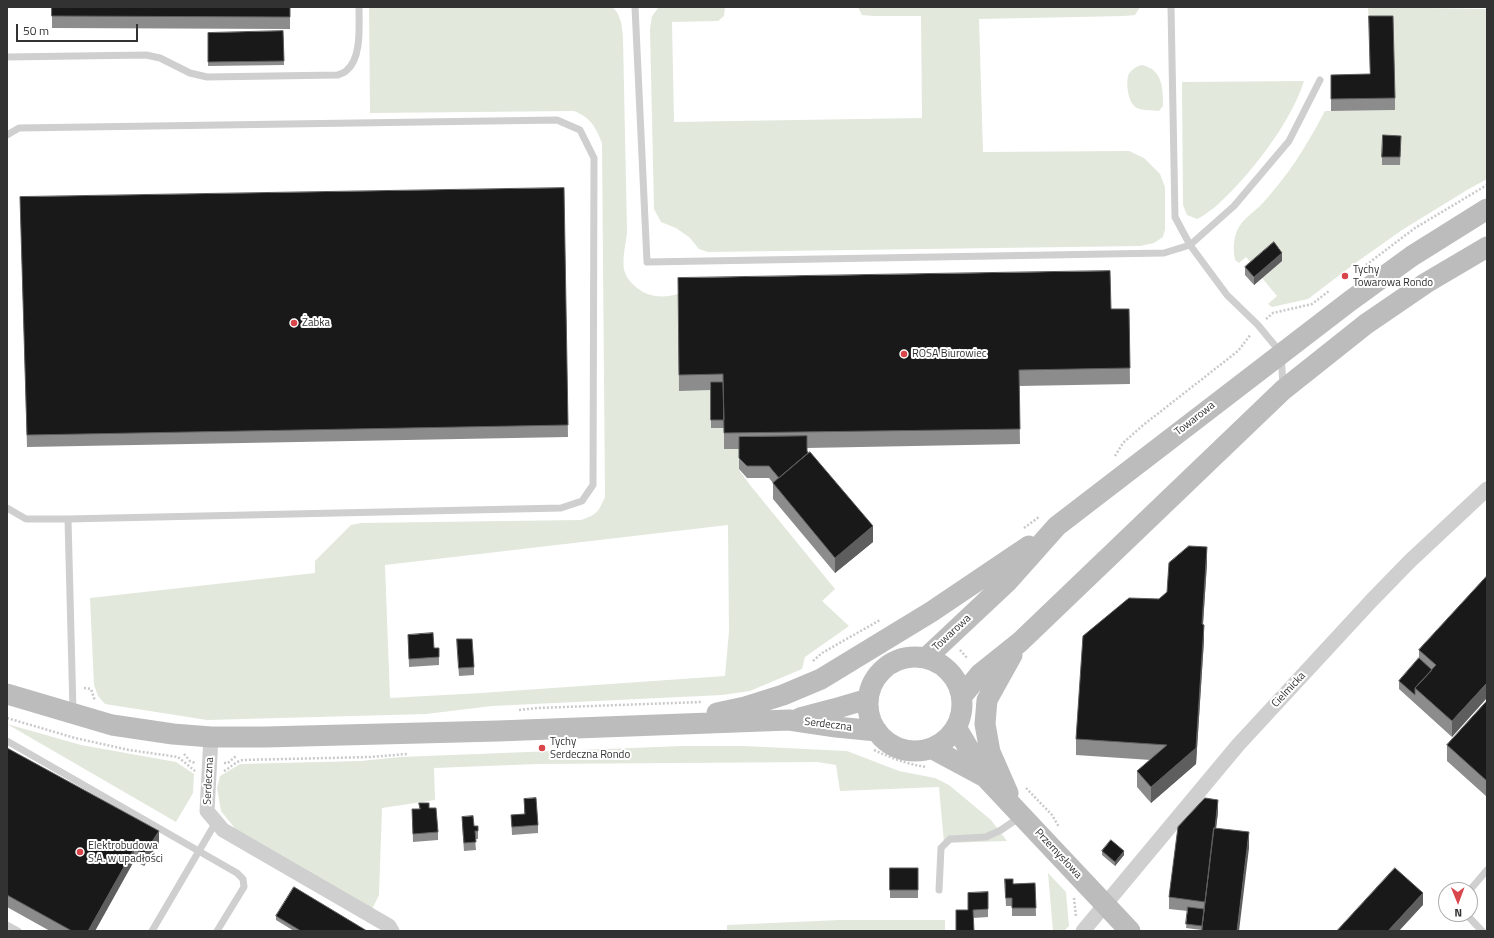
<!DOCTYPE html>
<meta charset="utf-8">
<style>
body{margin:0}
#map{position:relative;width:1494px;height:938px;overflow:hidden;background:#fff;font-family:"Titillium Web",sans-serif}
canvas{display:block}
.frame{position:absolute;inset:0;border:8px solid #323232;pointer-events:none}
.north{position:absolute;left:1438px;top:882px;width:40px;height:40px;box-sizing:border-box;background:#fff;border:1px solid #adadad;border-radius:50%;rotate:179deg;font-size:11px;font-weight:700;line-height:16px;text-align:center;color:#323232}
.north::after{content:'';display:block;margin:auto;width:14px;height:18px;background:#d8464c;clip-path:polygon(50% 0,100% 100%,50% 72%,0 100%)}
.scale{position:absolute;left:16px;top:24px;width:122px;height:18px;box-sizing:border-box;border:2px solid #323232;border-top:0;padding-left:5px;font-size:12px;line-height:14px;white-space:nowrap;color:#323232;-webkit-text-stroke:3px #fff;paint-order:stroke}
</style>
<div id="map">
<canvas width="1494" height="938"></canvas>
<div class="frame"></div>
<div class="north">N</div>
<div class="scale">50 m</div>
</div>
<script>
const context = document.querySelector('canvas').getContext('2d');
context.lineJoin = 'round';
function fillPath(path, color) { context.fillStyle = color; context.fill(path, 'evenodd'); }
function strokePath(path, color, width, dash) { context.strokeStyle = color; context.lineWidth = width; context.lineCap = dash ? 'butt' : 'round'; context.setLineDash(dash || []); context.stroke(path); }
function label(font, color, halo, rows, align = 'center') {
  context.font = font + ' "Titillium Web",sans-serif'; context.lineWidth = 4; context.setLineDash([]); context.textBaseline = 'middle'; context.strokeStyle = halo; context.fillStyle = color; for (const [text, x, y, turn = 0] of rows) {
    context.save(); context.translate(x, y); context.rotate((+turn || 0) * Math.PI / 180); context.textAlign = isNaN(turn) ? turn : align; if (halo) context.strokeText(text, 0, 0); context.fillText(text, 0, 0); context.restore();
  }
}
fillPath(new Path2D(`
 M369 7H612C621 14 622 26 623 38L627 232C626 244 622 257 624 269 626 282 643 295 656 296 663 297 671 296 678 294L679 390H711L724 428V449H739V470L750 485 835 589 822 601 849 626 805 657 802 669 750 691 722 695 492 706 426 714 207 720 105 704 98 696 94 685 90 598 315 573V561L351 525 361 523 581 520C597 514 598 513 605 497L602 143C595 126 591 118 574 111L370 113ZM728 525 729 631 725 676 481 693 390 698 385 565Z
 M659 7H725L724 16 718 21 672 22 674 122 922 118 921 16H874L862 15 858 7H1140L1135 15 1124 16 979 19 983 152 1129 151 1144 158 1160 174 1165 187V229L1163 237 1154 243 1140 246 708 252 699 249 689 237 676 228 661 222 654 209 650 29 652 16Z
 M1368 7 1487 9V179L1467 190 1402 230 1354 264 1308 299 1272 307 1268 304 1277 296 1262 278 1282 261 1251 263 1246 257 1239 263 1235 260C1233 249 1233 237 1239 227 1244 219 1252 213 1259 207 1264 202 1269 196 1273 191 1294 167 1310 139 1325 111L1395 110 1393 28H1369Z
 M1142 65C1163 70 1163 88 1163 106L1159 111C1152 110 1143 111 1137 108 1128 103 1126 85 1128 76 1130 70 1137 66 1142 65Z
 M1304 81C1291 123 1248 178 1215 207 1209 211 1204 216 1197 219L1187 215 1183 205 1182 82Z
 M7 724 81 745 176 762 194 774 193 793 176 822Z
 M682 746H744L847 751 899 771 935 778 949 785 991 820 1007 841 944 843 939 787 840 791 836 765 817 762 538 764 434 768 435 800 382 808 379 895 372 909 237 831 221 811 217 788 220 776 240 764 361 761 400 757Z
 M1048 873 1066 892 1069 926 1064 931H1053Z
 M840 920H945V931H727V925Z`), '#e2e8dc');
strokePath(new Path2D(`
 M1366 265 1415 228 1487 185
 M1266 319 1273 313 1312 304 1329 291
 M1115 456 1123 443 1142 426 1238 351 1251 334
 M1024 528 1039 517
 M960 650 968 659
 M813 661 822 653 880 620
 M84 688 91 689 95 701
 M519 710 537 708 702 702
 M7 718 75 738 129 750 178 757 195 771
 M874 750C891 758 907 764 926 767
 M184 754 190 761 195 763
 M224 763H228L236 756
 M224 771C230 768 236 761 243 760L370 757 407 754
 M1026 788 1052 815 1059 827
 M1074 898 1076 917`), '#c9c9c9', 2.5, [2, 2]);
strokePath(new Path2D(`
 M635 7 647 262 1164 253 1190 245 1227 295 1258 325 1281 353 1283 386
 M1171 7 1175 217 1190 245 1234 206 1289 141 1320 80
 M7 57 146 55 160 58 190 73 207 77 338 75C340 74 344 73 346 71 362 59 359 25 359 7
 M7 135 19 128 557 120 580 130 594 158 593 485 582 501 561 508 68 519H26L7 508
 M68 519 73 711
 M7 741 237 873 243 879 244 887 217 931
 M939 890 941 848 950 839 986 837 1001 830 1020 817
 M1470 890 1487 870
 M1466 914 1482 931
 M7 925 18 931
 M152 931 216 822`), '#cfcfcf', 7);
strokePath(new Path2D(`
 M211 737 207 811 223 830 389 926 392 931
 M1083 931 1238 745 1372 600 1410 561 1487 489`), '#cfcfcf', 15);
strokePath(new Path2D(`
 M868 704a47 47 0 1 1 94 0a47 47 0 1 1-94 0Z
 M926 658 1008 581 1057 526 1350 301 1412 256 1487 209
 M7 694 112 725 173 734 211 737H265L498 731 789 720 836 727 877 731
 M962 696 980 674 1020 642 1283 390 1366 324 1426 283 1487 247
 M717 713 745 707 783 695 821 679 931 612 1029 546
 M800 718 834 709 868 699
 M956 727 986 778 1130 931
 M931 748 985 777
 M1008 793 990 752 985 724 987 700 1012 655`), '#bcbcbc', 21);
fillPath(new Path2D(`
 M52 7H290V29L52 28Z
 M283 31 284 65 208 66V33Z
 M1331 75H1369L1395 98V110L1331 111Z
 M1401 144 1400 165H1382V157Z
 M564 188 568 437 27 447 20 197Z
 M1282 261 1254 285 1245 275V267Z
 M678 294 1111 309H1129L1130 384 1019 386 1020 444 807 448V451L873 542 835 573 773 499V483L769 478H747L739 469V449H724V399V428H711V390L679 391Z
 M1207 563 1203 624 1204 640 1196 764 1151 803 1137 787V771L1151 760 1076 755V739L1159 599Z
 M1487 576 1452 737 1399 689V681L1419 658V650Z
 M408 635 434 648 439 657V665L409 667Z
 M457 639 474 667V675L459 676 457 647Z
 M1487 701V797L1447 761V745Z
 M7 748 159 843 144 866 134 861 95 931H50L7 907Z
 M524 799 538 825V833L512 835 511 815 524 814Z
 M419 803 429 808 438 832V840L413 842 412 809H419Z
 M1218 812 1216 828 1249 848 1202 930 1186 928 1188 911 1169 909V897Z
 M462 817 478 831V839H475L476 850 464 851 462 825Z
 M1102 851 1124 855 1115 866 1102 855Z
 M890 868H918V898H890Z
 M1035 883 1036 916H1012V906H1006L1005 887 1013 884Z
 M988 892V917L973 918 968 910Z
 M276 916 367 931H294L276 920Z`), '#8c8c8c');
fillPath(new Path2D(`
 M1282 253V261L1254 285V277Z
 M873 526V542L835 573V558Z
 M1207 547V563L1202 640V624Z
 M1204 625V640L1196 764 1151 803V787L1196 748Z
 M1487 683V698L1452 737V721Z
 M1218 800V812L1204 930 1206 902Z
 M159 831V843L144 866V854Z
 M1249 832V848L1239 931H1237Z
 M134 849V861L95 931H88Z
 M1124 851V855L1115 866V862Z
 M1423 893V905L1399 931H1388Z`), '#5e5e5e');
const building = new Path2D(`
 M52 7H290V17L52 16Z
 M1369 16H1393L1395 98 1331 99V75L1370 74Z
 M283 31 284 61 208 62V33Z
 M1383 135 1401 136 1400 157H1382Z
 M564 188 568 425 27 435 20 197Z
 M1274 242 1282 253 1254 277 1245 267Z
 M1110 271 1111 309H1129L1130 368 1019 370 1020 429 724 433 723 374 679 375 678 278Z
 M711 382H723L724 420H711Z
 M807 436V451L808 453 779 478 769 466H747L739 458V437Z
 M810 452 873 526 835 558 773 483Z
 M1189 546 1207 547 1202 624 1204 625 1196 748 1151 787 1137 771 1167 745 1076 739 1083 636 1129 598 1159 599 1167 592 1169 563Z
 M1487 576V683L1452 721 1415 688 1436 665 1419 650Z
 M433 633 434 648H439V657L409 659 408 635Z
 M457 639H472L474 667 459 668Z
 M1419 658 1432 670 1415 688V695L1399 681Z
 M1487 701V781L1447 745Z
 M7 748 159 831 144 854 134 849 88 931H72L7 895Z
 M536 798 538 825 512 827 511 815 525 814 524 799Z
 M1205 798 1218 800 1215 828H1214L1205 902 1169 897 1178 827Z
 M419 803H429V808H436L438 832 413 834 412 809H420Z
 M473 816 474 826H478V831H475L476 842 464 843 462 817Z
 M1214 828 1249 832 1237 931H1202Z
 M1111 840 1124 851 1115 862 1102 851Z
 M890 868H918V890H890Z
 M1395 868 1423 893 1388 931H1337Z
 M1005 879H1013V884L1035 883 1036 908H1012V898H1006Z
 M294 887 367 931H301L276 916Z
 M988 892V909L973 910 974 931H956V910H968V893Z
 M1188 907 1204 909 1202 926 1186 924Z`);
fillPath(building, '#191919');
strokePath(building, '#5e5e5e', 1);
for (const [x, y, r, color] of [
 [1345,276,4,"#d8464c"],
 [294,323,4,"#d8464c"],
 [904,354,4,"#d8464c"],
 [542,748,4,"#d8464c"],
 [80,852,4,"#d8464c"]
]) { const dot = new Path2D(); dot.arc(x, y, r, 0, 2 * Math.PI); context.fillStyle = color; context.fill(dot); strokePath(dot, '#fff', 1.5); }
label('11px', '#323232', '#fff', [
 ["Tychy",1353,270],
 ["Towarowa Rondo",1353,283],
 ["Żabka",302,323],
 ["ROSA Biurowiec",912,354],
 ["Tychy",550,742],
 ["Serdeczna Rondo",550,755],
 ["Elektrobudowa",88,846],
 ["S.A. w upadłości",88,859]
], 'left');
label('11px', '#323232', '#fff', [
 ["Towarowa",1195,419,-38],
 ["Towarowa",952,633,-43],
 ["Cielmicka",1289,690,-47],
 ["Serdeczna",828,725,7],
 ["Serdeczna",209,781,-87],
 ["Przemysłowa",1058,854,47]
]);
</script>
